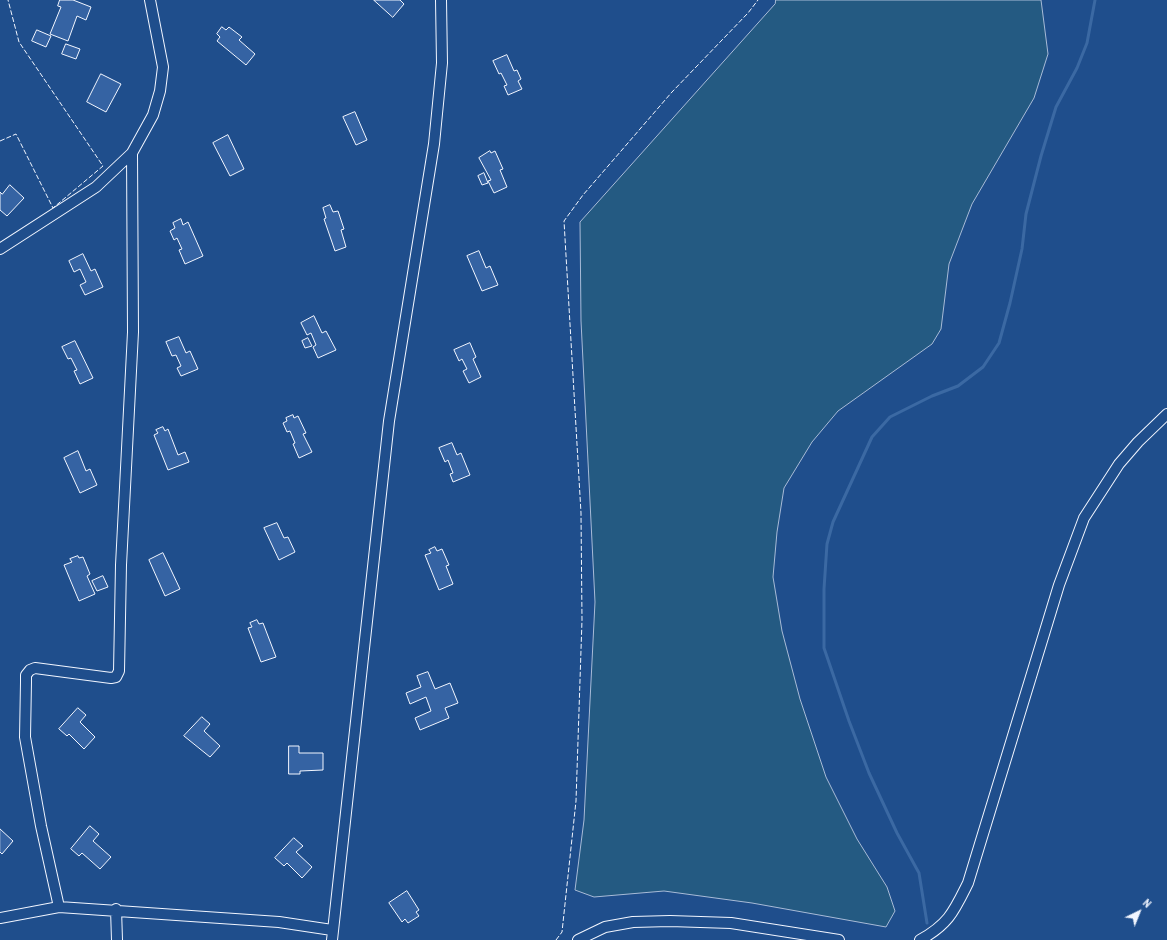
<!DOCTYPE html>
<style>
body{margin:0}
#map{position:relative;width:1167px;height:940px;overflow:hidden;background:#1f4e8c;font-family:"Archivo Narrow",sans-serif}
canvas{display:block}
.north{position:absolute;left:1119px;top:892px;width:40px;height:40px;-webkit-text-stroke:3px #1f4e8c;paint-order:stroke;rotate:43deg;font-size:11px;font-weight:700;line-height:16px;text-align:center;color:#f2f6ff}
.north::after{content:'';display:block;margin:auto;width:14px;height:18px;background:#f2f6ff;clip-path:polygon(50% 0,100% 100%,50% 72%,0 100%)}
</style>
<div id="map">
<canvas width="1167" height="940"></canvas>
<div class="north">N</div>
</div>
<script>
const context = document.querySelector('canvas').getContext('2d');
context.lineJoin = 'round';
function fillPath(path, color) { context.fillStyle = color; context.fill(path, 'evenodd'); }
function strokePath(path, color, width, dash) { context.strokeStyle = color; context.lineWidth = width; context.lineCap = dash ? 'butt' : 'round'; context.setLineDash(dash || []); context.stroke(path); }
const green = new Path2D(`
 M776 0H1041L1048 54 1034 98 972 204 949 264 941 329 932 344 838 411 812 442 784 488 777 532 773 577 782 631 800 699 826 777 857 839 887 887 895 911 886 927 752 903 664 891 594 897 575 890 584 820 595 602 581 321 580 222 775 4Z`);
fillPath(green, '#245a82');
strokePath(green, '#a8bbd7', 1);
strokePath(new Path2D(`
 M927 923 919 873 897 833 869 773 849 721 824 648V589L827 544 833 522 872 437 890 417 932 396 958 386 983 367 999 343 1010 303 1022 249 1026 214 1041 156 1056 107 1077 68 1087 43 1095 0`), '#3b69a3', 3);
const building = new Path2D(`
 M60 0H73L91 7 86 20 77 16 68 41 50 34 61 7 58 6Z
 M374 0H400L404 4 393 17Z
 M222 27 226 30 229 27 242 37 239 40 255 54 246 65 217 41 220 37 217 34Z
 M37 30 51 36 46 47 32 41Z
 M66 44 80 49 76 59 62 54Z
 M507 55 514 71 517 70 521 79 518 81 522 89 508 95 504 86 507 85 501 73 499 74 493 61Z
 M101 74 121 84 106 112 87 102Z
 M355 112 367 140 356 145 343 117Z
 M228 135 244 169 230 176 213 143Z
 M490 151 491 153 495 151 503 169 500 170 507 187 494 193 488 181 491 180 479 158Z
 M484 173 488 183 482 185 478 176Z
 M10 185 24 198 7 216 0 210V192L2 194Z
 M330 205 333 212 338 211 344 229 341 230 346 247 335 251 324 219 326 218 323 208Z
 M181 219 183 225 188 222 203 256 185 264 179 250 182 249 177 238 174 240 170 231 175 228 173 223Z
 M479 251 486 268 490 266 498 285 482 291 467 256Z
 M83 254 91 271 95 269 103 287 85 295 80 285 86 282 80 269 74 272 69 261Z
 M314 316 322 333 326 331 336 350 318 358 313 347 316 345 311 333 307 335 301 323Z
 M179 337 186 353 190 351 198 369 181 376 177 368 181 366 176 355 172 356 166 342Z
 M308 338 312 346 305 348 302 341Z
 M75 341 93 378 80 384 74 371 77 370 71 358 68 359 62 347Z
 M470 343 476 357 473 359 481 377 469 383 463 371 467 369 462 359 459 361 454 350Z
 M293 415 294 418 298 416 306 433 303 434 312 452 299 458 293 444 295 443 290 431 287 432 283 423 287 421 286 418Z
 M163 427 165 431 168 429 178 455 185 452 189 462 168 470 154 435 158 433 156 430Z
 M452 443 457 455 461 453 470 475 453 482 450 474 453 473 448 460 445 462 439 448Z
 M78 451 86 471 90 469 97 485 80 493 64 458Z
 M277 523 284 538 288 537 295 552 279 560 264 528Z
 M435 547 437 551 442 549 449 565 446 566 453 584 439 590 425 555 431 553 429 550Z
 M163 553 180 589 165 596 149 560Z
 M78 556 79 558 83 557 90 574 87 576 95 594 79 601 64 565 72 562 70 559Z
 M103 576 108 587 97 591 92 581Z
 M257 620 259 624 263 623 276 657 261 662 248 628 252 627 250 623Z
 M428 672 435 689 450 683 458 703 445 708 449 718 420 730 415 718 431 711 426 697 410 704 406 693 421 687 417 676Z
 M78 708 86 715 80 722 95 737 84 749 69 734 67 736 59 729Z
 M202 717 210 724 204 731 220 746 210 757 184 736Z
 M289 746H299V753H323V770L300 771V774H289Z
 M90 826 99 834 93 841 111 857 100 869 82 853 79 856 71 849Z
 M0 829 13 841 2 854 0 852Z
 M294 838 303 846 296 852 312 867 302 878 287 863 284 866 275 858Z
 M407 891 419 910 416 912 419 916 408 923 405 919 402 922 389 903Z`);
fillPath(building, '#3563a3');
strokePath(building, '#f2f6ff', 1);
const street = new Path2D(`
 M0 249 96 187 132 153 153 115 160 91 163 67 150 0
 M59 907 41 826 25 737 26 682V675L30 670 35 668 111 678 116 677 119 671 121 565 133 332 132 153
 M116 909 117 940
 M0 918 59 907 279 922 332 930
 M332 940 389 421 434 144 442 63 441 0
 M578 940 605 927 633 922 670 921 731 923 839 940
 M920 940C949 924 954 911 968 883L1059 585 1084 518 1119 464 1138 442 1167 414`);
strokePath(street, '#f2f6ff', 12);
strokePath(street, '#1f4e8c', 10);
strokePath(new Path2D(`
 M0 141 16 134 53 208 103 166 19 42 8 0
 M556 940 562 932 576 801 582 620 581 513 564 221 583 195 672 92 748 13 758 0`), '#f2f6ff', 1, [5, 2]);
</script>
